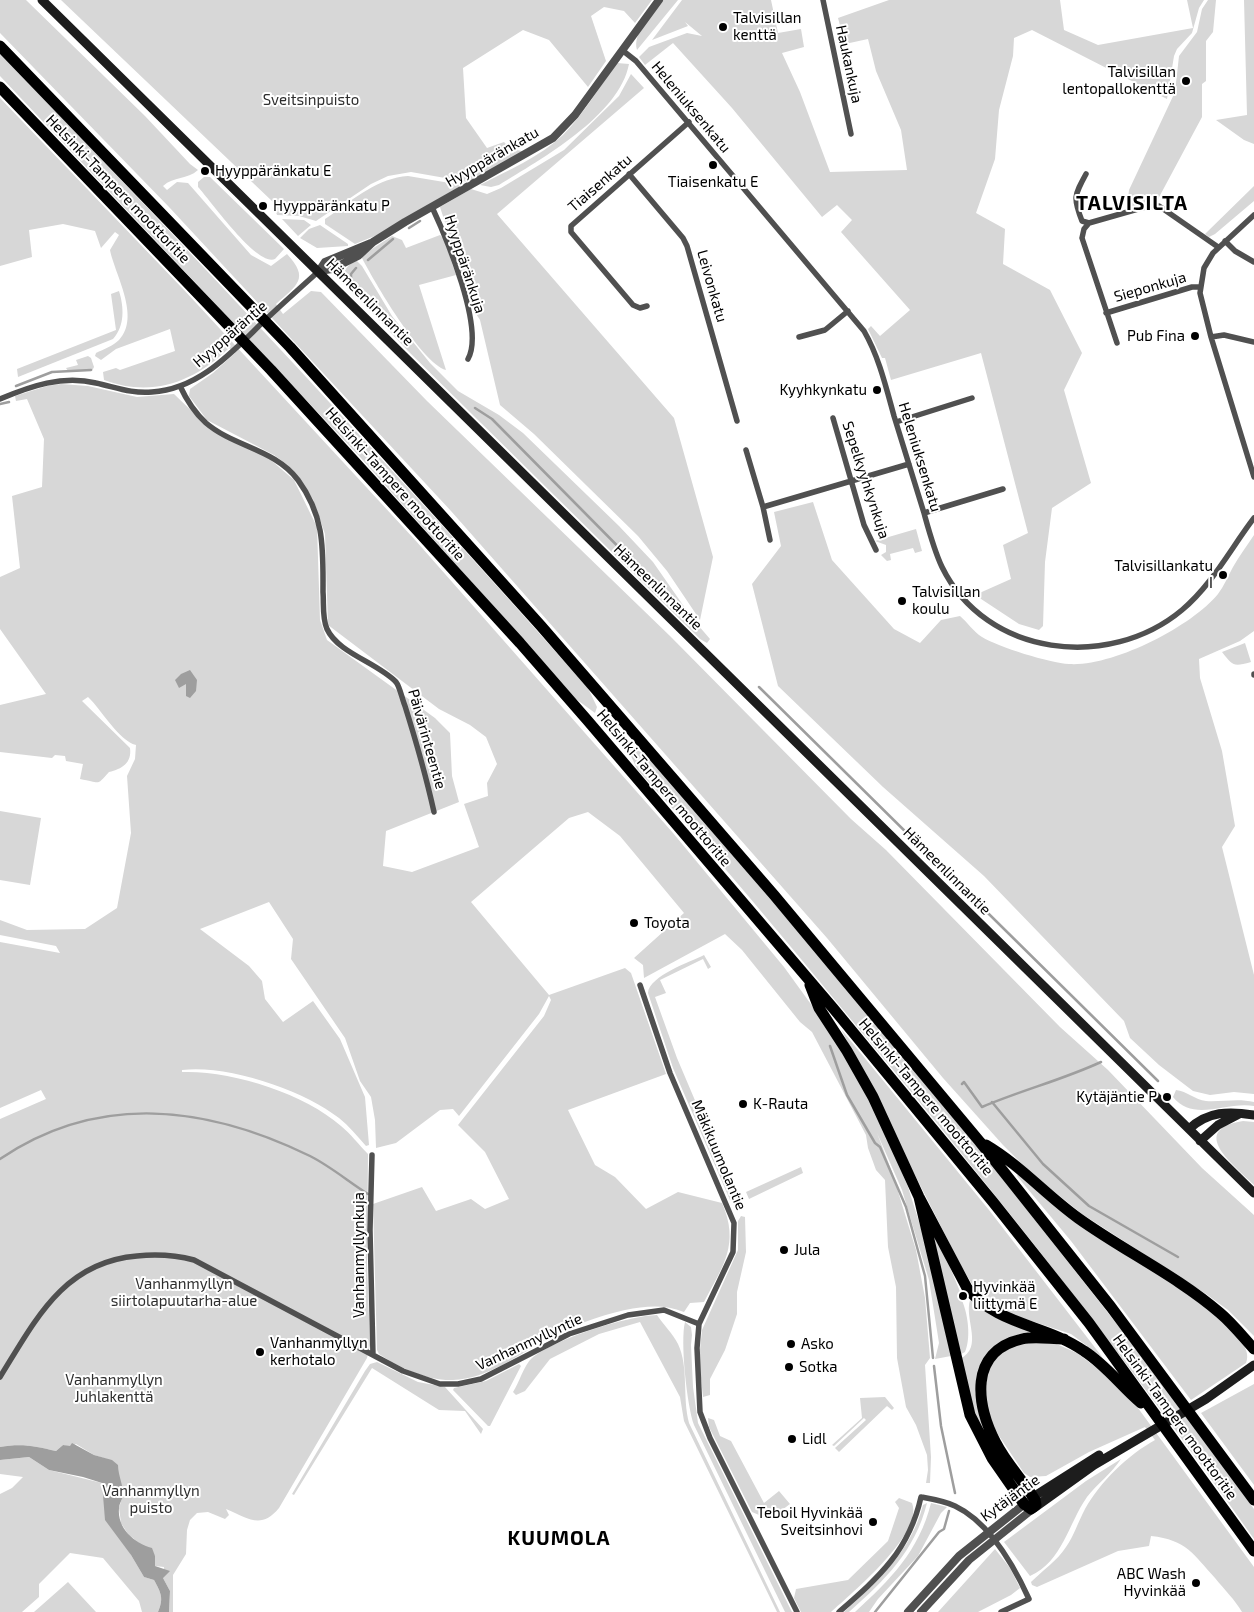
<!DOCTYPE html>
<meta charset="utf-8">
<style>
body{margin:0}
canvas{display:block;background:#fff}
</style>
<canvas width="1254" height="1612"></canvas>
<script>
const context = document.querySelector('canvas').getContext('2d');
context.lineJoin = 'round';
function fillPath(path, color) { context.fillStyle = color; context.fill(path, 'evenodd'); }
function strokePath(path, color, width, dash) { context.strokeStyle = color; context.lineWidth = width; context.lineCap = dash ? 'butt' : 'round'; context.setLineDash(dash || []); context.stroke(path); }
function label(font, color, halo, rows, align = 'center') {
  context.font = font + ' "Exo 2",sans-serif'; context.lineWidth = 4; context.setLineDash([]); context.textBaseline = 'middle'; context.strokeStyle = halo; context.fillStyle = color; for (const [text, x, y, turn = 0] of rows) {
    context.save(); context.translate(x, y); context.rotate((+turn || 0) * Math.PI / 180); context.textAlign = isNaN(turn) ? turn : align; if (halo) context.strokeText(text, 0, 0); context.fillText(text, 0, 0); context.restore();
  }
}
fillPath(new Path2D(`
 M0 0H26L145 116 190 164 198 170C187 180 174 176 163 186L167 190 177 182 188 183 251 255 271 266 287 254C310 279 297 285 276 304L283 314 311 291 321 292 427 401 670 636 851 819 886 850 1060 1027 1108 1070 1202 1168 1254 1215V1336L1228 1310 1206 1294 1082 1214 1030 1172 1003 1145 943 1078 827 938 451 511 169 207 0 33Z
 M61 0H652L635 23 624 11 604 7 591 16 606 61 588 87 549 40 523 30 463 68 466 118 487 148 504 142 511 149 522 151 521 154 468 182 411 172 388 176 371 184 316 221 299 216 277 215 273 202Z
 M663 0H678L637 50C632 32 653 14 663 0Z
 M682 0H771L778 33 801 29 804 47 782 53 800 92 830 172 907 170 901 130 876 71 868 39 845 44 838 18 889 0H1060L1064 30 1098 45 1193 28 1187 0H1204L1199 8 1192 33 1177 49 1174 56 1167 99 1032 30 1014 38 1013 56 999 110 995 159 976 213 1005 229 1003 264 1050 290 1082 353 1064 390 1091 483 1052 508 1045 562 1043 626 1039 630 1019 624 975 595 1011 579 1003 545 1028 533 981 353 891 380 885 358H882L868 329 871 326 880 336 910 310 841 232 852 220 837 205 822 217 732 108 673 43 645 65 639 57 649 47 687 33 702 36 685 22 688 26 652 40Z
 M1208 0H1216L1213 32 1206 41V81L1202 84V117L1157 201 1127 208 1129 190 1175 92 1179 56 1197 32 1202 9Z
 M1244 0H1254V144L1244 140 1216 120 1247 115Z
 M0 54C201 261 397 473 588 688L597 707 595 713 576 699 360 457 0 76Z
 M617 63 629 64C619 116 541 159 499 185L491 187 480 185C508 170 540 157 563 135 584 114 599 87 617 63Z
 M631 74 644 88 497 214 674 418 713 557 700 620 667 571 638 536 534 434 500 405 480 320 473 309 440 207 471 189 487 194 501 188 564 150 619 96Z
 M0 98 185 291 416 541 673 833 784 967 826 1025 859 1080 885 1132 908 1187 925 1241 951 1356 935 1359 939 1343 929 1280 902 1190 877 1133 892 1172 916 1250 925 1298 930 1358 925 1365 931 1457 930 1483H926L928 1470 927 1455 916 1425 906 1407 897 1358 896 1287 888 1247 885 1180 876 1170 868 1148 866 1135 812 1032 800 1022 742 950 725 934 644 978 643 965 634 958 684 913 620 836 588 812 569 818 471 902 549 995 625 968 631 973 666 1074 568 1110 595 1165 615 1177 646 1209 678 1192 722 1203C740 1244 723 1266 704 1302L690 1303 684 1312C664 1304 646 1306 625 1310 598 1316 571 1326 547 1339 518 1355 487 1379 453 1380 428 1381 400 1368 379 1354L377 1350 373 1204 422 1187 436 1211 471 1199 485 1209 509 1199 485 1152 458 1125 544 1016 551 1000 549 996 539 1014 459 1116 453 1109 440 1110 396 1143 376 1148 375 1120 371 1097 360 1081 345 1038 291 959 293 939 269 902 200 929 249 966 262 981 265 999 283 1022 313 1001 340 1039 365 1097 369 1145 366 1146C357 1136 349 1126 339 1118 304 1090 226 1064 182 1070V1072C230 1070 304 1093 341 1126 351 1134 359 1145 368 1154L367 1262 370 1345 367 1358 279 1508C261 1530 248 1518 226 1509L229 1515 225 1519 208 1512 197 1513 190 1520 187 1530 186 1554 173 1575V1612H169L170 1591 163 1578 164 1567 155 1566V1556L128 1534 121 1523 119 1508 123 1495 118 1475 107 1459 94 1455 76 1444 70 1447 63 1445 56 1451C36 1446 21 1443 0 1447V1119L46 1099 41 1090 0 1108V942L60 953 56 946 0 935V920L27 930 85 929 117 908 131 833 127 776 135 759 136 745C119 741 101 709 88 697L82 701 130 748C132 763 122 769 109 772 96 786 102 783 80 779L83 764 66 761 65 756 55 755 52 758 0 752V705L46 694 0 629V577L20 568 12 496 42 487 44 439 27 399 16 401 15 396 47 386 61 384 88 386 137 397 174 394 204 423 265 455 294 480 317 527 320 620 327 640 435 718 450 733 452 776 459 802 386 831 383 866 412 872 479 847 464 804 488 796 487 783 497 764 486 737 470 725 439 709 328 625 325 534 313 499 293 471 285 463 274 455 207 420 189 396 190 389 213 373 235 353 229 348C194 382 152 398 104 380L103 372 116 368 120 370 175 351 170 329 116 349 101 360 95 356 96 353C104 349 113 346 119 340 141 317 115 275 110 250L119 235 115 232 101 248 95 231 63 224 29 230 32 257 0 266Z
 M408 176 462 185 377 235 355 244 325 224V219L331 215C355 198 378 178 408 176Z
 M204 177H210L284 249 275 259C257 267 211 201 198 187V182Z
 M1254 186V201L1215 234 1209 237 1205 234Z
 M282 219 304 220 311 225 298 236Z
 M320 225 348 244V246L317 248 300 238 309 229Z
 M440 235 444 239 456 275 419 285 446 370C422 364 373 280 361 256L392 236 402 240 406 248Z
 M356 260 362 266 392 316 430 363 458 391 499 415 523 433 619 526 653 562 692 618 710 639 707 643 700 639 408 351 347 286C340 274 345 267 356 260Z
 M119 291C124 307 125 326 113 339L18 377 17 369 116 330 111 294Z
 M88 356 91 358 94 367 92 371H68L66 368 78 365 76 360Z
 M813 502 832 560 894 629 920 643 941 620 960 616C967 622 974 632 982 637 998 647 1050 663 1069 664 1112 667 1191 627 1218 594 1224 586 1228 576 1233 567 1239 556 1247 546 1254 535V631L1240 641 1199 659 1200 678 1222 751 1235 826 1222 847 1254 975V1094L1234 1092 1210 1095 1193 1091 1159 1065 1130 1038 1124 1021 984 876 883 787 778 686 752 584 781 546 774 512Z
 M916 529 922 551 915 553 913 548 890 554 891 560 887 561 881 555 886 552V545L875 541Z
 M1245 643 1251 662C1233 667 1233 666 1222 652Z
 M612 732 646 756 659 769 819 956 980 1150 1123 1332 1254 1509V1539C1130 1363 997 1194 859 1029 786 941 714 853 637 769L631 756Z
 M0 811 41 818 30 885 0 880Z
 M704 955 711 967 708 969 703 959 660 980 666 993 655 997 677 1058 736 1197 733 1201 730 1200 673 1068 648 993C649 976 690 962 704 955Z
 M841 1029 989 1210 1103 1358 1071 1334 998 1310 976 1291 960 1264Z
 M1176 1090C1187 1091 1195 1100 1206 1101 1222 1102 1238 1098 1254 1102V1106C1226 1101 1194 1123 1173 1097Z
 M1243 1121 1254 1122V1185C1234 1165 1187 1130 1243 1121Z
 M801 1167 803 1173 749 1199 746 1192Z
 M1018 1174 1221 1318C1231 1330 1253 1347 1246 1363L1191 1400 1071 1241 1017 1176Z
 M741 1216 745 1217 746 1252 737 1292V1314L725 1350 710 1379V1395L703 1397 699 1359 702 1330 738 1250V1221Z
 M932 1233 947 1260 961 1294 959 1295C967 1307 972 1336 965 1352L959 1355Z
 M970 1300 997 1318 1032 1331 1019 1334 981 1365 975 1393 982 1422 1022 1485 1018 1488 978 1424 960 1359C984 1347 964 1320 970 1300Z
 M657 1315C663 1324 673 1334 678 1344 689 1367 682 1398 689 1423L780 1612H777L684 1421 680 1397 640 1322 599 1334 550 1359 525 1391 516 1395 513 1392C519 1383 524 1365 532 1358 555 1339 627 1316 657 1315Z
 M685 1322 691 1327 692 1335 691 1345 693 1387 698 1423 792 1612H785L694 1425C687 1406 680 1341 685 1322Z
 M1022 1341 1052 1342 1077 1353 1114 1381 1138 1408 1254 1567V1612H1242C1235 1600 1224 1589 1215 1578 1193 1554 1187 1540 1151 1536L1149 1546 1118 1551 1037 1587 1032 1585 1031 1582C1043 1570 1057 1561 1066 1547 1074 1536 1078 1522 1085 1509 1100 1482 1128 1455 1155 1440L1145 1427 1089 1452 1046 1476 1030 1477 1024 1473 993 1427 983 1397 991 1363 1012 1345Z
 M377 1362 418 1382 445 1387 483 1429 481 1434 465 1411 439 1410 372 1368 294 1495 292 1494 365 1371 370 1364Z
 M519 1364 521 1366 490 1426H488L453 1390 454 1388 486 1381Z
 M1254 1384V1485L1201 1413Z
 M885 1397 894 1408 892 1410 887 1406 839 1452 835 1448 866 1420 864 1418 834 1446 832 1445 862 1418 860 1398Z
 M708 1418 714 1420 720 1436 731 1441 764 1503 779 1491 790 1504 774 1516 766 1513 759 1515 752 1512 709 1427Z
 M29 1457 49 1470 102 1483 104 1500 131 1555 144 1577 154 1580C161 1593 164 1598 158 1612H142L139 1601 103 1558 70 1553 39 1584V1597L22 1612H0V1494L12 1488 23 1477 0 1474V1460Z
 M1121 1459C1112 1473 1097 1484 1087 1497 1068 1524 1063 1561 1030 1576L1004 1542 1086 1481Z
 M899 1498 912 1503C924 1533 851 1594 831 1612H801L794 1598 796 1589 848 1580 888 1541 899 1508 895 1502Z
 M927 1503C915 1551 885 1580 849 1612H844C878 1580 911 1552 923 1505Z
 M931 1503 947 1507 941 1513 918 1556 878 1599 869 1612H855C890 1580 919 1551 931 1503Z
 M995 1549 1010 1568 1020 1588 1011 1595 978 1612H938Z
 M68 1582 96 1612H34Z`), '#d7d7d7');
fillPath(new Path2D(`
 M190 670 197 680 196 691 190 698 186 696V684L179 688 175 680 181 674Z
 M72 1443 94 1455 112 1460 118 1465C118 1476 124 1486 123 1496 122 1500 119 1504 119 1508 117 1528 134 1543 152 1548L155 1556V1566L170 1571 163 1578 170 1591 169 1612H158C164 1598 161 1593 154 1580L144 1577 131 1555 105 1520 102 1483 83 1477 49 1470 29 1457 0 1460V1447C21 1443 36 1446 56 1451L63 1445 70 1446Z`), '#9e9e9e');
strokePath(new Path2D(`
 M409 228 420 221
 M368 260 393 239
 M356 268 351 274V280L388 320
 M16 386 52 372 91 370
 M0 404 9 402
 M475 408 492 419 663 592
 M759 687 1158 1081
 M830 1046 847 1095 875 1143 880 1147 906 1207 925 1276 933 1358
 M962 1084 964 1082 982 1107C1022 1090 1062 1080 1101 1062
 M992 1102 1043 1164 1089 1206 1178 1257
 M0 1159C99 1092 208 1106 310 1156 330 1166 349 1182 368 1194
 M934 1366 941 1426 955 1493
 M875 1612 939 1532 944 1529 949 1511`), '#9e9e9e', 2.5);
strokePath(new Path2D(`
 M823 0 851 134
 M622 50 636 61 864 331C879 357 886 387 894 416 904 448 914 481 924 513 929 531 934 550 942 567 986 657 1109 671 1182 610 1212 585 1231 548 1254 518
 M629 174 683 238 687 246 737 421
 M1086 174C1074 196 1073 198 1082 221L1089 223
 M432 207C446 237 485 329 468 359
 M1254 215 1213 253 1204 268 1200 293 1211 337 1254 477
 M1225 241 1235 251 1254 262
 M647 306 640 308 633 305 571 232V226L689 122
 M1106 313 1192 287H1200
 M799 337 825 330 848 311
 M1211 337 1224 335 1254 342
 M1117 343 1082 238 1084 229 1089 223 1145 207 1159 206 1218 247
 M180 386C186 399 195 413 206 423 234 447 275 449 298 480 325 517 323 549 323 592 324 604 322 618 327 629 338 653 378 663 396 682 400 687 402 699 405 706 416 741 426 776 434 812
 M0 399C31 386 62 375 96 383 115 387 132 394 152 392 199 389 231 353 262 323 281 305 300 288 319 271
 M833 418 864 525 876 550
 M896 422 972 398
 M746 450 763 507 770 540
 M763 507 909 464
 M924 513 1003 489
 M1254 674V675
 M640 985 670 1073 734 1223 733 1252 699 1324 697 1348 700 1412 710 1438 797 1612
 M372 1155 370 1230 373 1355
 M0 1377C35 1321 63 1262 137 1256 157 1254 175 1255 194 1260L403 1371 440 1384H458L481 1379 569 1334 628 1315 664 1310 699 1324
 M839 1612C879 1577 909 1551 921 1497 932 1499 944 1501 955 1506 989 1522 1014 1566 1029 1599L1001 1612`), '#505050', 5.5);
strokePath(new Path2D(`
 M319 271 332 269 358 256 373 242 405 222 553 138 575 115 659 0
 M319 271 325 262 371 243
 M908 1612 959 1556 1027 1502
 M921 1612 969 1560 1034 1508`), '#505050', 8);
strokePath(new Path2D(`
 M42 0 1254 1193
 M1189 1129C1208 1111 1229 1111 1254 1115
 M1200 1141 1218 1125 1239 1114
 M1033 1497 1099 1455
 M1034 1508 1094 1465 1206 1399 1254 1365`), '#1d1d1d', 9);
strokePath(new Path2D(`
 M0 46 290 347 541 626 774 895 980 1142 1111 1307 1254 1500
 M0 87 271 370 520 643 588 721 833 1008 993 1202 1089 1323 1254 1551
 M810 985 819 1008 847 1051 873 1097 919 1197 967 1288C998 1326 1045 1324 1084 1351 1106 1365 1121 1386 1141 1403
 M986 1145C1020 1165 1046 1195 1078 1218 1124 1251 1177 1276 1220 1313 1233 1324 1243 1337 1254 1349
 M919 1197 970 1415 992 1458 1024 1504 1031 1509 1036 1505 1035 1500C1023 1480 1006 1463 996 1443 976 1406 968 1351 1022 1339 1035 1336 1050 1339 1064 1339`), '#000', 11);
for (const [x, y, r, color] of [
 [723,27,5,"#000"],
 [1186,81,5,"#000"],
 [713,165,5,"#000"],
 [205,171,5,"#000"],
 [263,206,5,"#000"],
 [1195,336,5,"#000"],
 [877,390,5,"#000"],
 [1223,575,5,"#000"],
 [902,601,5,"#000"],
 [634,923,5,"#000"],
 [1167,1097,5,"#000"],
 [743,1104,5,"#000"],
 [784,1250,5,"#000"],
 [963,1296,5,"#000"],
 [791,1344,5,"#000"],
 [260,1352,5,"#000"],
 [789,1367,5,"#000"],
 [792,1439,5,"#000"],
 [873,1522,5,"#000"],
 [1196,1583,5,"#000"]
]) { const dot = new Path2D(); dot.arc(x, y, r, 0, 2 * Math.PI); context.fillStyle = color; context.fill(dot); strokePath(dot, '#fff', 2); }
label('15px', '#000', '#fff', [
 ["Talvisillan",733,18],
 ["kenttä",733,35],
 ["Talvisillan",1176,72,"right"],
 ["lentopallokenttä",1176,89,"right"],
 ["Hyyppäränkatu E",215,171],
 ["Tiaisenkatu E",713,182,"center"],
 ["Hyyppäränkatu P",273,206],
 ["Pub Fina",1185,336,"right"],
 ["Kyyhkynkatu",867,390,"right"],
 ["Talvisillankatu",1213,566,"right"],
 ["I",1213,583,"right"],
 ["Talvisillan",912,592],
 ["koulu",912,609],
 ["Toyota",644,923],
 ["Kytäjäntie P",1157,1097,"right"],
 ["K-Rauta",753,1104],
 ["Jula",794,1250],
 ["Hyvinkää",973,1287],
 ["liittymä E",973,1304],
 ["Vanhanmyllyn",270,1343],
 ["kerhotalo",270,1360],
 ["Asko",801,1344],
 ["Sotka",799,1367],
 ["Lidl",802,1439],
 ["Teboil Hyvinkää",863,1513,"right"],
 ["Sveitsinhovi",863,1530,"right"],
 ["ABC Wash",1186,1574,"right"],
 ["Hyvinkää",1186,1591,"right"]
], 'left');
label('15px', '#000', '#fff', [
 ["Haukankuja",849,64,78],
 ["Heleniuksenkatu",691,107,50],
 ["Hyyppäränkatu",492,157,-30],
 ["Tiaisenkatu",600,183,-41],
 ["Helsinki-Tampere moottoritie",118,189,46],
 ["Hyyppäränkuja",465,264,72],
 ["Leivonkatu",712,286,74],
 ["Sieponkuja",1150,287,-16],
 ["Hämeenlinnantie",370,302,45],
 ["Hyyppäräntie",230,334,-41],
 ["Heleniuksenkatu",920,457,73],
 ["Sepelkyyhkynkuja",866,480,72],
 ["Helsinki-Tampere moottoritie",395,484,48],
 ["Hämeenlinnantie",658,587,44],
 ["Päivärinteentie",427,739,74],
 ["Helsinki-Tampere moottoritie",664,788,50],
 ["Hämeenlinnantie",947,871,45],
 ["Helsinki-Tampere moottoritie",926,1097,50],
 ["Mäkikuumolantie",719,1155,67],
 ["Vanhanmyllynkuja",359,1255,-90],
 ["Vanhanmyllyntie",529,1342,-25],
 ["Helsinki-Tampere moottoritie",1175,1417,54],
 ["Kytäjäntie",1010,1498,-36]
]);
label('15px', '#2e2e2e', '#fff', [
 ["Sveitsinpuisto",311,100],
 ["Vanhanmyllyn",184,1284],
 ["siirtolapuutarha-alue",184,1301],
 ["Vanhanmyllyn",114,1380],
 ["Juhlakenttä",114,1397],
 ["Vanhanmyllyn",151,1491],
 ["puisto",151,1508]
]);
context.letterSpacing = '1px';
label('bold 20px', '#000', '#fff', [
 ["TALVISILTA",1132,203],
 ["KUUMOLA",559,1538]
]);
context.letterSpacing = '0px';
</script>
